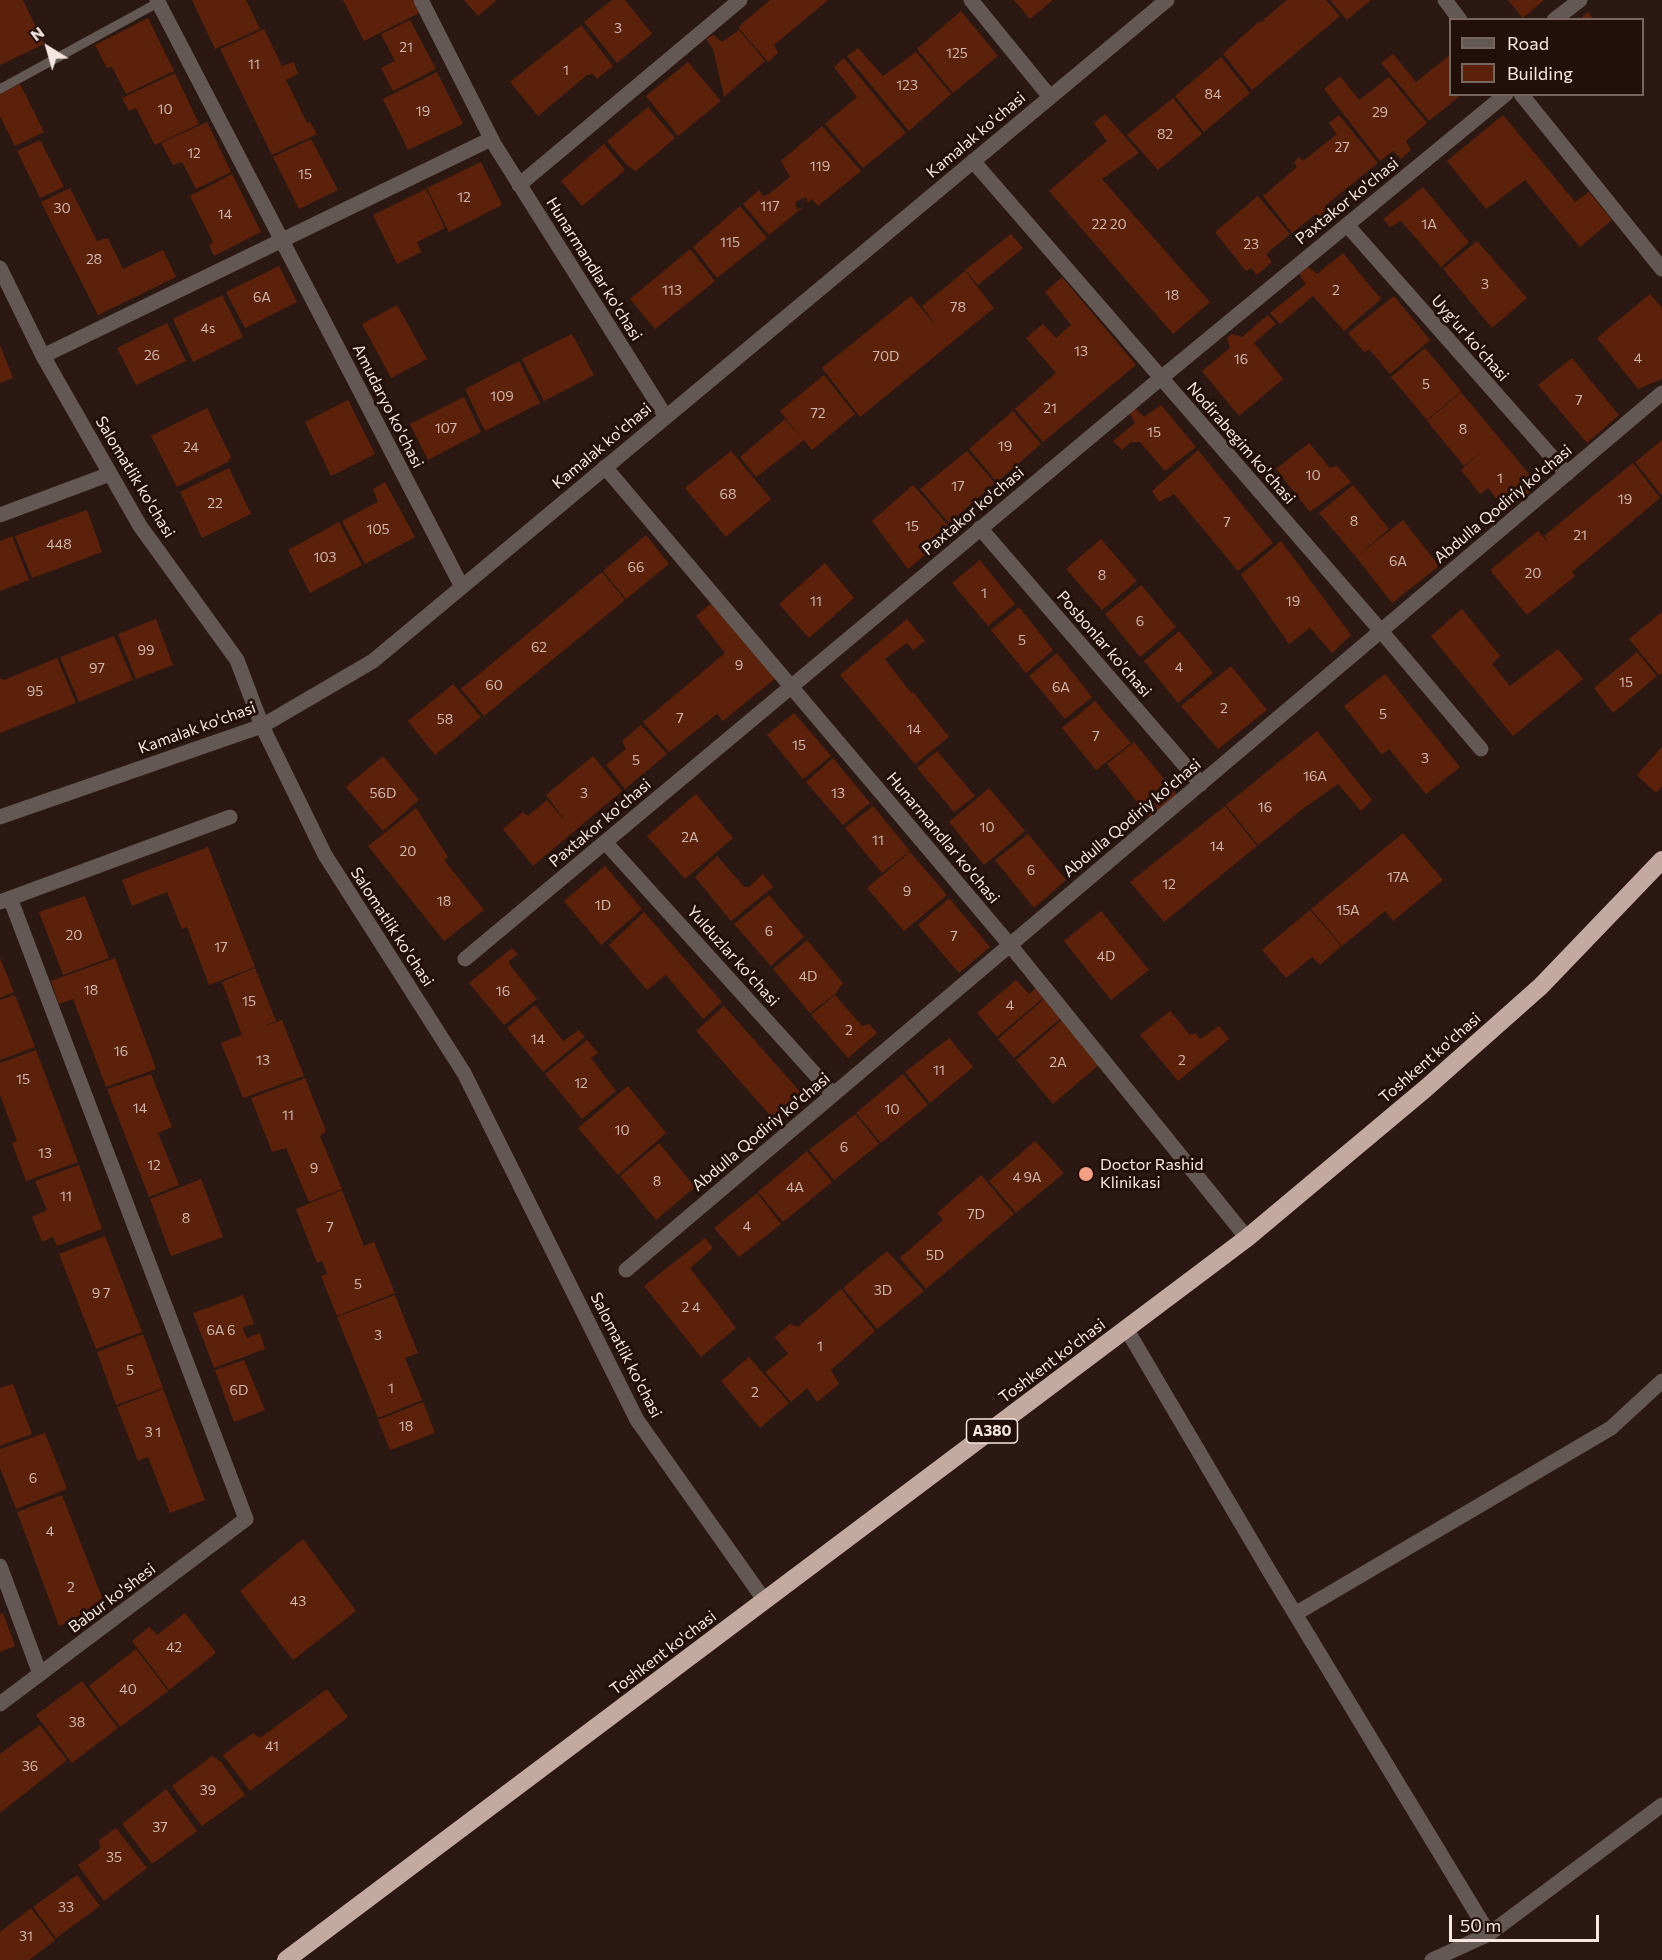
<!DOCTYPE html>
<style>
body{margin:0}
#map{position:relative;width:1662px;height:1960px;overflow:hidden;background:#2c1812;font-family:Commissioner,sans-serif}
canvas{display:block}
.legend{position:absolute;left:1449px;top:18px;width:195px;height:78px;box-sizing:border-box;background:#220f09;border:2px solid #776560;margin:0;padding:8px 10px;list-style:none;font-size:18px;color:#f6e7e3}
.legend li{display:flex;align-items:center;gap:12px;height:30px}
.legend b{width:30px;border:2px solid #776560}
.north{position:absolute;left:18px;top:18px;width:60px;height:60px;-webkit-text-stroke:4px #220f09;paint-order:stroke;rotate:323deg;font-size:16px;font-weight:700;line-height:24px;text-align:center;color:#f6e7e3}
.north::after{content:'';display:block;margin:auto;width:21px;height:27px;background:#f6e7e3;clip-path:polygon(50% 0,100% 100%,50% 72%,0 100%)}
.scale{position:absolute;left:1449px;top:1915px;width:150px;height:27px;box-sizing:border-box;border:3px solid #f6e7e3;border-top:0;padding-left:8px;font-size:18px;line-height:21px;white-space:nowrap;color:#f6e7e3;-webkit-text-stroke:4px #220f09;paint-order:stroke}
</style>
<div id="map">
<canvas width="1662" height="1960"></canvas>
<ul class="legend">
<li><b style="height:8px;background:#635854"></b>Road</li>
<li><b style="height:16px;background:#5c210b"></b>Building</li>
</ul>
<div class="north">N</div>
<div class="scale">50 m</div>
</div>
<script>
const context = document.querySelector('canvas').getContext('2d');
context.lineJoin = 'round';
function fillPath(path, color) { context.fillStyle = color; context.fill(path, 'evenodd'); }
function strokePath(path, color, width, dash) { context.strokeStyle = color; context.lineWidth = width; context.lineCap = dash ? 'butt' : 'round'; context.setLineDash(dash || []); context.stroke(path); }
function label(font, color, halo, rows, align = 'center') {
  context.font = font + ' Commissioner,sans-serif'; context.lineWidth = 6; context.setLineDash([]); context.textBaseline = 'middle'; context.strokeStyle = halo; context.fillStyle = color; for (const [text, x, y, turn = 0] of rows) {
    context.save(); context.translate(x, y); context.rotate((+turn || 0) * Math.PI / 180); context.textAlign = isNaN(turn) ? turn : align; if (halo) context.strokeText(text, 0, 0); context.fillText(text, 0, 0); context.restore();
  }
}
fillPath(new Path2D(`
 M0 0H23L44 44 0 65Z
 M192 0H246L260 29 215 49Z
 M343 0H413L419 13 364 41Z
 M464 0H497L478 16Z
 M612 0H625L652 34 617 63 584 22Z
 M770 0H828L774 45 778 53 768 62 738 27Z
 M1014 0H1053L1030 19Z
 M1287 0H1326L1340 16 1252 90 1223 54 1257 23 1266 20 1264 19Z
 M1330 0H1371L1347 20Z
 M1508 0H1544L1523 18Z
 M961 11 998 56 953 93 917 49Z
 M1588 12 1594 20H1579Z
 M148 18 174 71 126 94 112 67 107 68 95 45Z
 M410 20 436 69 393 91 381 68 395 61 381 34Z
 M581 25 613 66 597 79 593 74 587 75 538 116 510 82Z
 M264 29 282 66 294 62 298 74 286 80 307 123 310 122 317 134 272 155 220 49Z
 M739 30 765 61 724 97 713 49 706 39 713 35 722 42Z
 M858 48 883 76 916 52 951 94 909 131 847 56Z
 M1393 54 1416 82 1450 55V94H1462L1429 121 1381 63Z
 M1221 57 1250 93 1204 132 1175 96Z
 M844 58 906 133 863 168 825 124 857 97 834 67Z
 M688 62 721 101 678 136 646 96Z
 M437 72 463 124 408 150 383 99Z
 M175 73 199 124 155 145 136 108 129 111 122 98Z
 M1340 76 1359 100 1389 77 1427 123 1406 141 1411 150 1401 159 1393 151 1380 161 1324 89Z
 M20 84 44 132 15 146 0 116V94Z
 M1173 98 1202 134 1158 170 1127 135Z
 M648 107 675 138 636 171 628 166 607 141Z
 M1105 114 1139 153 1102 179 1210 302 1173 334 1049 191 1107 141 1094 123Z
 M1339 115 1378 163 1326 205 1332 213 1322 222 1316 214 1292 233 1263 196 1297 167 1294 162 1299 157 1303 161 1337 134 1329 123Z
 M1503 115 1575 202 1589 192 1612 220 1580 247 1525 180 1486 209 1447 161Z
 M207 122 231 172 196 189 182 162 173 165 161 143Z
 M822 126 861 171 818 206 812 199 808 203 806 197 795 202 797 209 802 208 769 235 743 204 759 190 763 196 769 194 790 177 781 161Z
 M311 139 338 190 299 209 273 157Z
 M40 140 64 187 40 198 17 151Z
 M604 144 625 170 582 206 561 181Z
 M481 162 502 205 449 232 427 188Z
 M232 174 261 232 214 256 209 245 213 242 190 196Z
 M1423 187 1469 242 1441 267 1401 221 1390 227 1383 219Z
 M70 188 97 241 108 238 123 269 163 250 176 277 98 315 41 202Z
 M426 189 445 228 417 242 421 252 397 264 373 215Z
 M1258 196 1290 234 1266 254 1272 262 1257 275 1251 268 1246 271 1215 232Z
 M740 206 767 238 717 278 693 247Z
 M1011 234 1023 248 978 285 965 270Z
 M1477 241 1527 298 1492 328 1443 269Z
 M690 249 715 281 655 329 630 299Z
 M1343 253 1381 299 1344 331 1313 296 1280 324 1270 313 1306 284 1299 274 1308 267 1317 274Z
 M279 266 297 302 245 328 226 292Z
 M965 271 994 308 860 417 822 368 911 296 936 326 922 306Z
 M1062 277 1136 365 1043 442 1015 409 1056 373 1026 338 1043 324 1056 338 1071 325 1045 292Z
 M1650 294 1662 308V379L1638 389 1597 338Z
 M222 295 243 337 193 362 173 319Z
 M1394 296 1430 340 1390 374 1370 350 1364 352 1348 333Z
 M397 305 427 359 391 378 362 324Z
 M1268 315 1276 324 1254 343 1283 379 1239 416 1202 371 1230 348 1227 338 1232 334 1242 337Z
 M167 323 186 361 136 385 117 348Z
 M572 334 594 375 544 401 522 359Z
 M0 345 13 378 0 383Z
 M1425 348 1461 391 1427 420 1391 377Z
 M1572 358 1619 415 1587 443 1538 385Z
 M519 361 540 403 485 431 465 389Z
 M824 375 855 414 812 450 804 440 756 477 740 457 785 419 801 437 780 411Z
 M1461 392 1538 485 1507 512 1488 488 1480 494 1461 470 1483 450 1464 466 1427 421Z
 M464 397 481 432 428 460 410 424Z
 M348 400 375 454 331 476 305 422Z
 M1161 405 1196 447 1165 471 1140 442H1131L1122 450 1113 441 1135 423 1129 412 1135 408 1144 417Z
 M207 408 231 457 228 462 177 487 151 436Z
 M1013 411 1041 444 997 482 969 449Z
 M1662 440V496L1635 462Z
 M1309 443 1330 468 1337 466 1351 482 1310 512 1276 469Z
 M1198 450 1273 543 1238 571 1174 494 1159 502 1152 491Z
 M731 451 771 499 726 537 685 488Z
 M967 451 995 483 949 523 920 489Z
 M1633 463 1660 498 1572 572 1575 576 1527 615 1490 570 1538 531 1548 543 1544 536Z
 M229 468 251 514 202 538 180 492Z
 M385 482 415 537 365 564 342 521 378 502 373 489Z
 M913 485 953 531 908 569 872 521Z
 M1353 485 1389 529 1356 557 1319 513Z
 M87 510 102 552 32 578 15 536Z
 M1403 520 1439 566 1392 603 1356 557Z
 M339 522 362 565 310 593 288 550Z
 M646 535 669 564 626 599 603 571Z
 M12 536 29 580 0 591V541Z
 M1101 539 1137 581 1102 610 1066 569Z
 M1281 541 1351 635 1332 653 1310 628 1289 644 1241 575Z
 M980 560 1015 604 988 626 952 583Z
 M825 563 854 598 809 638 779 604Z
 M602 572 625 600 484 716 461 689Z
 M1141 585 1176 627 1140 657 1105 614Z
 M714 601 777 677 723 721 717 714 669 752 643 722 725 653 696 616Z
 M1019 607 1053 650 1026 673 991 630Z
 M1462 609 1500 656 1492 664 1510 686 1558 649 1583 679 1513 736 1431 636Z
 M1662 612V673L1659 675 1629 639Z
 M156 619 173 665 136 679 118 634Z
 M907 619 925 641 913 650 907 643 885 659 911 693 913 692 949 737 915 764 840 675Z
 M1179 631 1213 673 1178 703 1144 661Z
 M114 636 133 680 79 702 60 657Z
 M1637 652 1657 676 1613 713 1594 688Z
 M1057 653 1092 697 1065 719 1029 676Z
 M57 658 76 703 0 733V678L4 680Z
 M1231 666 1267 710 1218 749 1181 706Z
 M1385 674 1460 767 1426 794 1389 749 1382 755 1344 706Z
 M453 684 481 717 435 755 408 721Z
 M1095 701 1131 743 1096 770 1062 728Z
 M794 713 831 756 803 779 767 735Z
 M641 725 667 754 625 789 606 765 626 749 622 741Z
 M1317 731 1372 800 1361 811 1338 784 1304 808 1258 845 1226 805Z
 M1134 742 1177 795 1149 817 1107 764Z
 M1662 747V786L1656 793 1637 775Z
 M937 751 975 796 954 812 917 768Z
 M383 756 419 800 383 831 346 787Z
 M593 756 622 791 533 866 503 829 523 812 528 816 547 800 566 822 546 795Z
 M833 758 870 803 843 825 806 782Z
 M989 788 1025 831 984 865 949 822Z
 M696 794 733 838 685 879 647 836Z
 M873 806 910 851 882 873 845 828Z
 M1225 806 1257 846 1164 922 1130 882Z
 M416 808 448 857 444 860 484 910 444 941 368 846Z
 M1403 833 1443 880 1393 921 1385 911 1342 946 1311 909Z
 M1028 834 1066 880 1034 908 995 860Z
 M208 847 255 967 209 985 187 927 182 929 167 892 132 906 122 880Z
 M910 852 947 895 904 931 867 888Z
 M717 856 744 887H749L763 874 773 887 731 921 695 877Z
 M605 866 642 909 601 945 564 901Z
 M769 895 804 937 771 966 734 924Z
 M85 896 109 958 63 975 39 912Z
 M949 898 990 947 959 973 918 925Z
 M1310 910 1341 946 1320 965 1312 957 1286 978 1262 950Z
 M1101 911 1149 970 1111 1000 1064 941Z
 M644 912 722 1002 703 1019 666 975 647 990 609 945Z
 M807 940 843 983 835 994 810 1013 773 969Z
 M512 948 518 954 509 961 510 965 537 999 504 1025 469 983Z
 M0 958 14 992 0 998Z
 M115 958 156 1069 106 1087 73 999 59 1004 51 981Z
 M255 968 276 1021 260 1028 282 1020 304 1076 243 1098 221 1043 242 1035 222 982Z
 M1016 980 1029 994 1036 988 1044 997 997 1037 977 1013Z
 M15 995 35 1047 0 1060V1000Z
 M835 995 862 1026 869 1024 877 1033 848 1058 811 1015Z
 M1045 998 1061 1018 1014 1058 998 1039Z
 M535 1005 563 1041 579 1030 585 1037 543 1072 507 1028Z
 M724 1006 803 1095 774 1120 696 1031Z
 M1170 1011 1190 1035 1195 1033 1200 1039 1219 1026 1229 1039 1178 1081 1140 1035Z
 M1063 1019 1101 1063 1053 1104 1016 1060Z
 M949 1038 973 1067 930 1103 905 1072Z
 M587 1040 598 1053 591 1058 616 1091 582 1119 545 1074Z
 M36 1050 78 1162 26 1181 12 1143 17 1141 0 1095V1063Z
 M151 1074 172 1127 158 1133 179 1185 149 1197 107 1089Z
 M903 1074 928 1105 881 1143 856 1113Z
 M305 1078 326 1131 320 1136 342 1189 309 1202 286 1148 272 1152 251 1098Z
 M628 1086 666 1133 618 1175 578 1128Z
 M855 1114 879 1144 834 1180 809 1150Z
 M1035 1141 1064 1173 1016 1213 989 1181Z
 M659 1143 695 1187 656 1220 620 1176Z
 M807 1151 832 1182 783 1222 758 1192Z
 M79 1165 102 1229 57 1246 53 1237 42 1242 32 1217 47 1210 35 1181Z
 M981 1175 1014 1214 926 1289 900 1258 943 1220 937 1213Z
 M201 1179 223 1237 171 1256 150 1199Z
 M342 1190 364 1246 374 1242 395 1293 337 1316 321 1276 327 1274 322 1261 317 1263 296 1209Z
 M757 1193 781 1224 739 1257 714 1228Z
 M105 1236 142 1332 96 1349 59 1254Z
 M705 1238 713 1248 690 1268 736 1328 701 1357 644 1286Z
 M887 1251 924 1291 877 1329 843 1288Z
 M841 1289 875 1331 831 1370 839 1384 817 1402 807 1388 791 1402 765 1372 788 1354 775 1337 790 1324 798 1327Z
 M243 1295 254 1324 243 1327 244 1332 247 1338 260 1333 265 1349 214 1368 193 1313Z
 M395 1295 418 1353 405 1358 422 1400 378 1418 337 1317Z
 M143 1334 163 1388 116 1405 97 1352Z
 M749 1357 789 1403 760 1428 721 1381Z
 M244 1360 265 1410 234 1422 215 1370Z
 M13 1384 32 1434 0 1446V1388Z
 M163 1389 205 1500 170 1513 148 1457 138 1461 117 1407Z
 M423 1402 435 1433 390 1450 378 1420Z
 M45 1433 67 1489 16 1509 0 1468V1449Z
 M62 1495 106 1608 59 1626 17 1512Z
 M303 1539 356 1611 293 1660 240 1591Z
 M3 1613 15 1646 0 1652V1614Z
 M185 1613 216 1653 169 1690 132 1641 149 1627 157 1635Z
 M136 1649 168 1691 120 1727 89 1686Z
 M82 1681 118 1728 72 1763 36 1715Z
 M327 1689 348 1717 250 1791 223 1755 253 1733 260 1738Z
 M40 1725 67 1760 0 1813V1754Z
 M212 1756 221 1762 245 1795 202 1826 172 1786Z
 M166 1789 197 1831 152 1864 122 1824Z
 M116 1828 147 1868 104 1901 78 1865 100 1849 99 1840Z
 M77 1875 100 1906 56 1938 33 1907Z
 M31 1908 55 1940 29 1960H0V1932Z`), '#5c210b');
strokePath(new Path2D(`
 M0 89 161 1`), '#635854', 9);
strokePath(new Path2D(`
 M157 0 462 587
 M421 0 494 144 666 417
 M971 0 1050 97
 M1445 0 1460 20
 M1554 20 1580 0
 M1521 94 1662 269
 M973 161 1381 631 1481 749
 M519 185 740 0
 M1347 225 1567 474
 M0 268 43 356 140 526 237 660 262 726 325 855 464 1073 637 1420 765 1601
 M43 356 491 139
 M605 467 1010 945 1247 1238
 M0 515 110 474
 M980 528 1201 784
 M0 817 262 726 373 661 1167 0
 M605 842 833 1094
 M0 902 230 817
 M465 959 1161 378 1506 94
 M626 1270 1662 393
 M1127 1330 1271 1574 1489 1934
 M0 1566 40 1674
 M1295 1614 1611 1428 1662 1381
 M0 1704 246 1519 10 898
 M1432 1960 1489 1934 1662 1805`), '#635854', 15);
strokePath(new Path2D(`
 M286 1960 1247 1238 1425 1089 1541 986 1662 860`), '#c4a9a0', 18);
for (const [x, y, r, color] of [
 [1086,1174,8,"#f39f83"]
]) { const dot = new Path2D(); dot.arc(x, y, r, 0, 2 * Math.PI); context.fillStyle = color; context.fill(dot); strokePath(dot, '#220f09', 2); }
label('14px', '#d0b6ad', null, [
 ["3",618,28],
 ["21",406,47],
 ["125",957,53],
 ["11",254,64],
 ["1",566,70],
 ["123",907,85],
 ["84",1213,94],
 ["10",165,109],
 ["19",423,111],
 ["29",1380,112],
 ["82",1165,134],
 ["27",1342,147],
 ["12",194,153],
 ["119",820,166],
 ["15",305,174],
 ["12",464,197],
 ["117",770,206],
 ["30",62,208],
 ["14",225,214],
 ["22 20",1109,224],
 ["1A",1429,224],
 ["115",730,242],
 ["23",1251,244],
 ["28",94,259],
 ["3",1485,284],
 ["113",672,290],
 ["2",1336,290],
 ["18",1172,295],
 ["6A",262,297],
 ["78",958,307],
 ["4s",208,328],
 ["13",1081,351],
 ["26",152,355],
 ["70D",886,356],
 ["4",1638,358],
 ["16",1241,359],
 ["5",1426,384],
 ["109",502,396],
 ["7",1579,400],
 ["21",1050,408],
 ["72",818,413],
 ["107",446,428],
 ["8",1463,429],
 ["15",1154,432],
 ["19",1005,446],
 ["24",191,447],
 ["10",1313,475],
 ["1",1500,478],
 ["17",958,486],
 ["68",728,494],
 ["19",1625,499],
 ["22",215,503],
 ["8",1354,521],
 ["7",1227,522],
 ["15",912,526],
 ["105",378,529],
 ["21",1580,535],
 ["448",59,544],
 ["103",325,557],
 ["6A",1398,561],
 ["66",636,567],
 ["20",1533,573],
 ["8",1102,575],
 ["1",984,593],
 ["11",816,601],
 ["19",1293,601],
 ["6",1140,621],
 ["5",1022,640],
 ["62",539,647],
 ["99",146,650],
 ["9",739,665],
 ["4",1179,667],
 ["97",97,668],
 ["15",1626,682],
 ["60",494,685],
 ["6A",1061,687],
 ["95",35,691],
 ["2",1224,708],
 ["5",1383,714],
 ["7",680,718],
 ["58",445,719],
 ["14",914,729],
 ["7",1096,736],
 ["15",799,745],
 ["3",1425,758],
 ["5",636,760],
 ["16A",1315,776],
 ["56D",383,793],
 ["3",584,793],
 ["13",838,793],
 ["16",1265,807],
 ["10",987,827],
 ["2A",690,837],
 ["11",878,840],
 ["14",1217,846],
 ["20",408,851],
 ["6",1031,870],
 ["17A",1398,877],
 ["12",1169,884],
 ["9",907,891],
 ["18",444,901],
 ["1D",603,905],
 ["15A",1348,910],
 ["6",769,931],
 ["20",74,935],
 ["7",954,936],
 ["17",221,947],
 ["4D",1106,956],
 ["4D",808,976],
 ["18",91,990],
 ["16",503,991],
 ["15",249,1001],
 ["4",1010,1005],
 ["2",849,1030],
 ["14",538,1039],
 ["16",121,1051],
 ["13",263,1060],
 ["2",1182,1060],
 ["2A",1058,1062],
 ["11",939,1070],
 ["15",23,1079],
 ["12",581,1083],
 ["14",140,1108],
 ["10",892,1109],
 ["11",288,1115],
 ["10",622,1130],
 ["6",844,1147],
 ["13",45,1153],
 ["12",154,1165],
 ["9",314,1168],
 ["4 9A",1027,1177],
 ["8",657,1181],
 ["4A",795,1187],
 ["11",66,1196],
 ["7D",976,1214],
 ["8",186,1218],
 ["4",747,1226],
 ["7",330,1227],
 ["5D",935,1255],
 ["5",358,1284],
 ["3D",883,1290],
 ["9 7",101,1293],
 ["2 4",691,1307],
 ["6A 6",221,1330],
 ["3",378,1335],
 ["1",820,1346],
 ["5",130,1370],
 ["1",391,1388],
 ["6D",239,1390],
 ["2",755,1392],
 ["18",406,1426],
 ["3 1",153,1432],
 ["6",33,1478],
 ["4",50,1531],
 ["2",71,1587],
 ["43",298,1601],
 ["42",174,1647],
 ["40",128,1689],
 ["38",77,1722],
 ["41",272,1746],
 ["36",30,1766],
 ["39",208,1790],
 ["37",160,1827],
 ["35",114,1857],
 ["33",66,1907],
 ["31",26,1936]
]);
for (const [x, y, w] of [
 [992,1431,51]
]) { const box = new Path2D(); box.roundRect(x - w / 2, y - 12, w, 24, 4.5); context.fillStyle = '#220f09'; context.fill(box); strokePath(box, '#f6e7e3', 1.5); }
label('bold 15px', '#f6e7e3', null, [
 ["A380",992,1431]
]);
label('16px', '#f6e7e3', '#220f09', [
 ["Kamalak ko'chasi",976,135,-40],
 ["Paxtakor ko'chasi",1347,201,-39],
 ["Hunarmandlar ko'chasi",594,269,58],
 ["Uyg'ur ko'chasi",1470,338,49],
 ["Amudaryo ko'chasi",388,406,63],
 ["Nodirabegim ko'chasi",1241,443,49],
 ["Kamalak ko'chasi",602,446,-40],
 ["Salomatlik ko'chasi",135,477,59],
 ["Abdulla Qodiriy ko'chasi",1503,504,-40],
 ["Paxtakor ko'chasi",973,511,-40],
 ["Posbonlar ko'chasi",1104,644,49],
 ["Kamalak ko'chasi",197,728,-20],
 ["Abdulla Qodiriy ko'chasi",1132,818,-40],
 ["Paxtakor ko'chasi",600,823,-40],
 ["Hunarmandlar ko'chasi",943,838,50],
 ["Salomatlik ko'chasi",392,927,57],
 ["Yulduzlar ko'chasi",733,956,48],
 ["Toshkent ko'chasi",1430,1058,-41],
 ["Abdulla Qodiriy ko'chasi",761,1132,-40],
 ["Salomatlik ko'chasi",626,1355,63],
 ["Toshkent ko'chasi",1052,1361,-37],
 ["Babur ko'shesi",112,1598,-37],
 ["Toshkent ko'chasi",663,1653,-37]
]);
label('16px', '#f6e7e3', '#220f09', [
 ["Doctor Rashid",1100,1165],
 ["Klinikasi",1100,1183]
], 'left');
</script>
